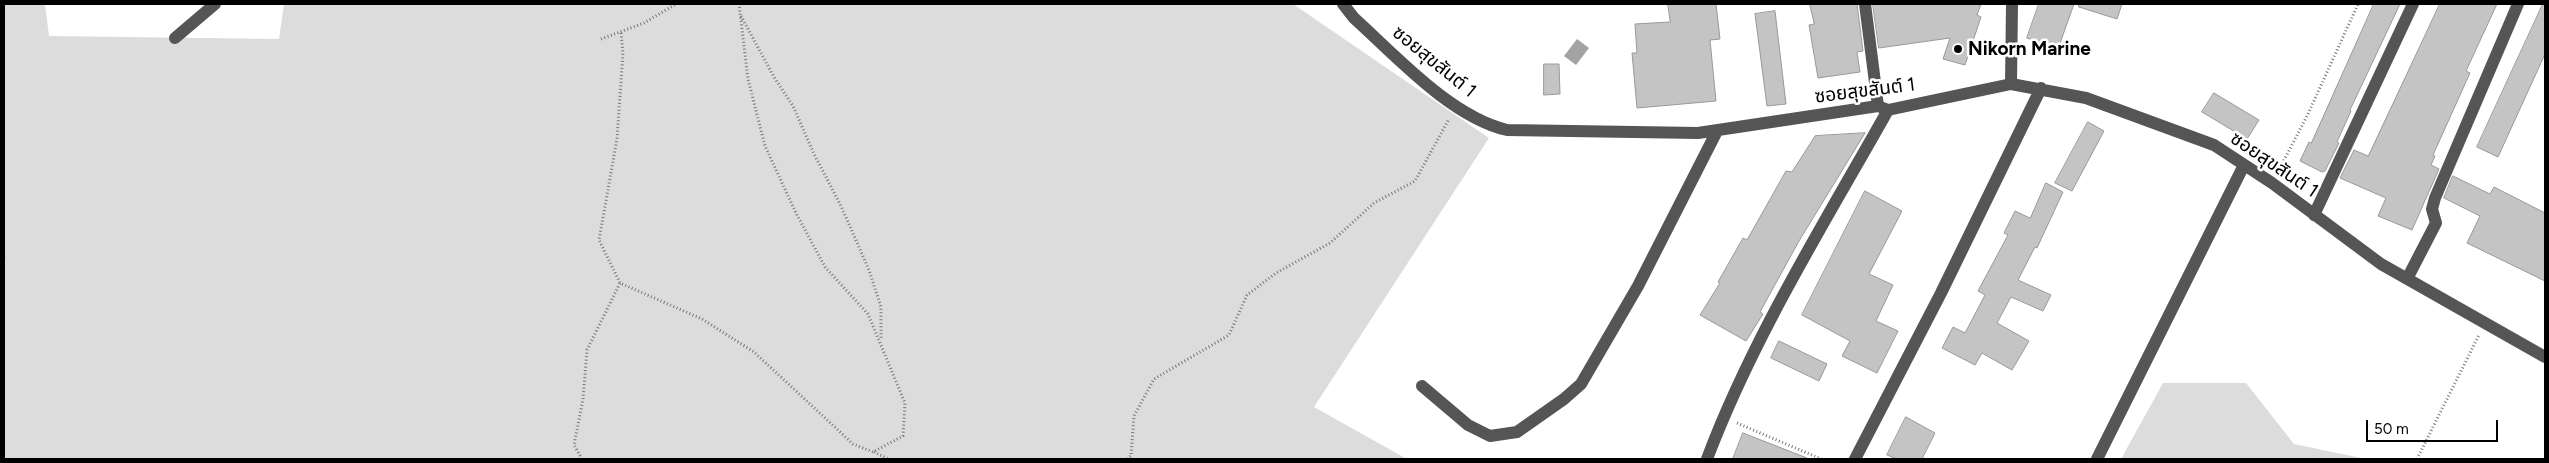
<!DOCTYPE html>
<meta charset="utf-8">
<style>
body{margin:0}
#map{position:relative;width:2549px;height:463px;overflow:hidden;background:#fff;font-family:Figtree,sans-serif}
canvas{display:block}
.frame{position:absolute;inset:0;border:5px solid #000;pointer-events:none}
.scale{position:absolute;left:2366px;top:420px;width:132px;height:22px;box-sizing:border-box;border:2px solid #000;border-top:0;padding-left:6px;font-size:15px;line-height:18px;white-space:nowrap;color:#000;-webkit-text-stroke:4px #fff;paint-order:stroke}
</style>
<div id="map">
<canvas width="2549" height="463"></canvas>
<div class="frame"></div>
<div class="scale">50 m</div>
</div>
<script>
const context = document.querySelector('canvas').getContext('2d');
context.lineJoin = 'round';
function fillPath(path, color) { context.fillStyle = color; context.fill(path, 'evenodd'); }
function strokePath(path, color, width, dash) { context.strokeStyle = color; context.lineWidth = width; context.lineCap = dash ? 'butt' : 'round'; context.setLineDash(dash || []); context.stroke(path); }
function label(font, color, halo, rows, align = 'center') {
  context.font = font + ' Figtree,"Noto Sans Thai",sans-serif'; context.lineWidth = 5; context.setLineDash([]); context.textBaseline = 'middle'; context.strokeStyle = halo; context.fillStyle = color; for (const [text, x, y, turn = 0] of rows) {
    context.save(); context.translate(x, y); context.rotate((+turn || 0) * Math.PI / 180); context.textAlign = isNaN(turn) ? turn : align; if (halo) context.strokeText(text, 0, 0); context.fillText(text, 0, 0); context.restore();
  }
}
fillPath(new Path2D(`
 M4 4H45L49 36 279 39 284 4H1293L1489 138 1314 407 1407 459H4Z
 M2163 383H2246L2294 444 2366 459H2121Z`), '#dcdcdc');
fillPath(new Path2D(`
 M1577 39 1589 48 1576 65 1564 56Z`), '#a3a3a3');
const building = new Path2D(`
 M1668 4H1716L1720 39 1710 40 1716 101 1637 108 1632 53H1637L1635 24 1670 22Z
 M1810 4H1857L1863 51 1857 52 1860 72 1818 78 1809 25 1814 24Z
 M1873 4H1981L1977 15 1981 17 1965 65 1943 59 1950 38 1879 48Z
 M2039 4H2074L2058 49 2027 38Z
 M2079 4H2122L2117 19 2079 7Z
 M2374 4H2400L2350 110 2351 111 2337 142 2339 143 2325 171 2322 172 2300 161 2309 142 2311 143Z
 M2440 4H2497L2466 71 2470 73 2433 155 2435 156 2431 165 2439 169 2412 230 2378 216 2386 198 2340 178 2354 150 2368 156Z
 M2543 4H2545V54L2498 157 2477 147Z
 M1775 11 1786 104 1767 106 1755 14Z
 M1544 64H1559L1560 94 1544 95Z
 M2214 93 2259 120 2247 139 2202 112Z
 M2088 122 2104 131 2072 191 2055 183Z
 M1865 133 1799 241 1760 312 1763 314 1746 341 1700 315 1720 283 1718 282 1743 238 1747 240 1786 171 1792 172 1815 136Z
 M2453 176 2490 194 2494 187 2545 213V281L2467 243 2480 216 2444 198Z
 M2046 183 2063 192 2037 248 2035 247 2018 280 2051 295 2043 311 2011 297 1997 323 2029 341 2012 370 1982 353 1975 365 1942 348 1953 327 1965 333 1985 295 1978 291 2008 235 2004 233 2015 211 2030 218Z
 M1865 191 1902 211 1869 274 1893 285 1876 321 1898 331 1877 373 1842 356 1850 341 1802 315Z
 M1779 341 1827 364 1819 381 1771 358Z
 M1906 417 1935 433 1922 459H1897L1887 455Z
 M1743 433 1807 458V459H1733Z`);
fillPath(building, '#c4c4c4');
strokePath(building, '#999', 1);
strokePath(new Path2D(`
 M741 16 774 77 793 106 814 154 841 206 869 270 881 307V340
 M621 33 623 53 617 139 599 240 620 283 702 319 754 352 853 444 873 452 903 436 905 403 868 314 825 267 796 213 765 146 748 79 739 4
 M601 39 644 23 676 4
 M2279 170 2308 114 2358 4
 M4 256 6 255
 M1737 423 1821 459
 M874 452 888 459
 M582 459 574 445 583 399 587 350 620 283
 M1127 459 1131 456 1134 416 1154 379 1229 335 1247 295 1276 273 1330 243 1374 203 1415 181 1449 119
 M2417 459 2479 335`), '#777', 3, [1, 2.5]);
strokePath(new Path2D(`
 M1343 4 1354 18C1396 56 1451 117 1507 130L1698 133 1878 106 1888 110 2011 84 2086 98 2214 145 2272 183 2381 264 2545 357
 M1865 4 1878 106
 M175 38 215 4
 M2011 84 2012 4
 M2314 215 2413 4
 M2407 279 2436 223 2432 209 2435 198 2518 4
 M1422 386 1468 425 1490 436 1517 432 1564 399 1581 384 1638 286 1717 131
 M1707 459C1753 337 1824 224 1888 110
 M1855 459 1941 293 2041 88
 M2097 459 2244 165`), '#555', 12);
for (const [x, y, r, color] of [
 [1958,49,5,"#000"]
]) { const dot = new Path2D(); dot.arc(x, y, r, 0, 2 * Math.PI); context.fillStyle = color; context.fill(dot); strokePath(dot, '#fff', 2); }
label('bold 19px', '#000', '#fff', [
 ["Nikorn Marine",1968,49]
], 'left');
label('19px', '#000', '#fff', [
 ["ซอยสุขสันต์ 1",1434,62,39],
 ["ซอยสุขสันต์ 1",1865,91,-7],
 ["ซอยสุขสันต์ 1",2274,165,34]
]);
</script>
